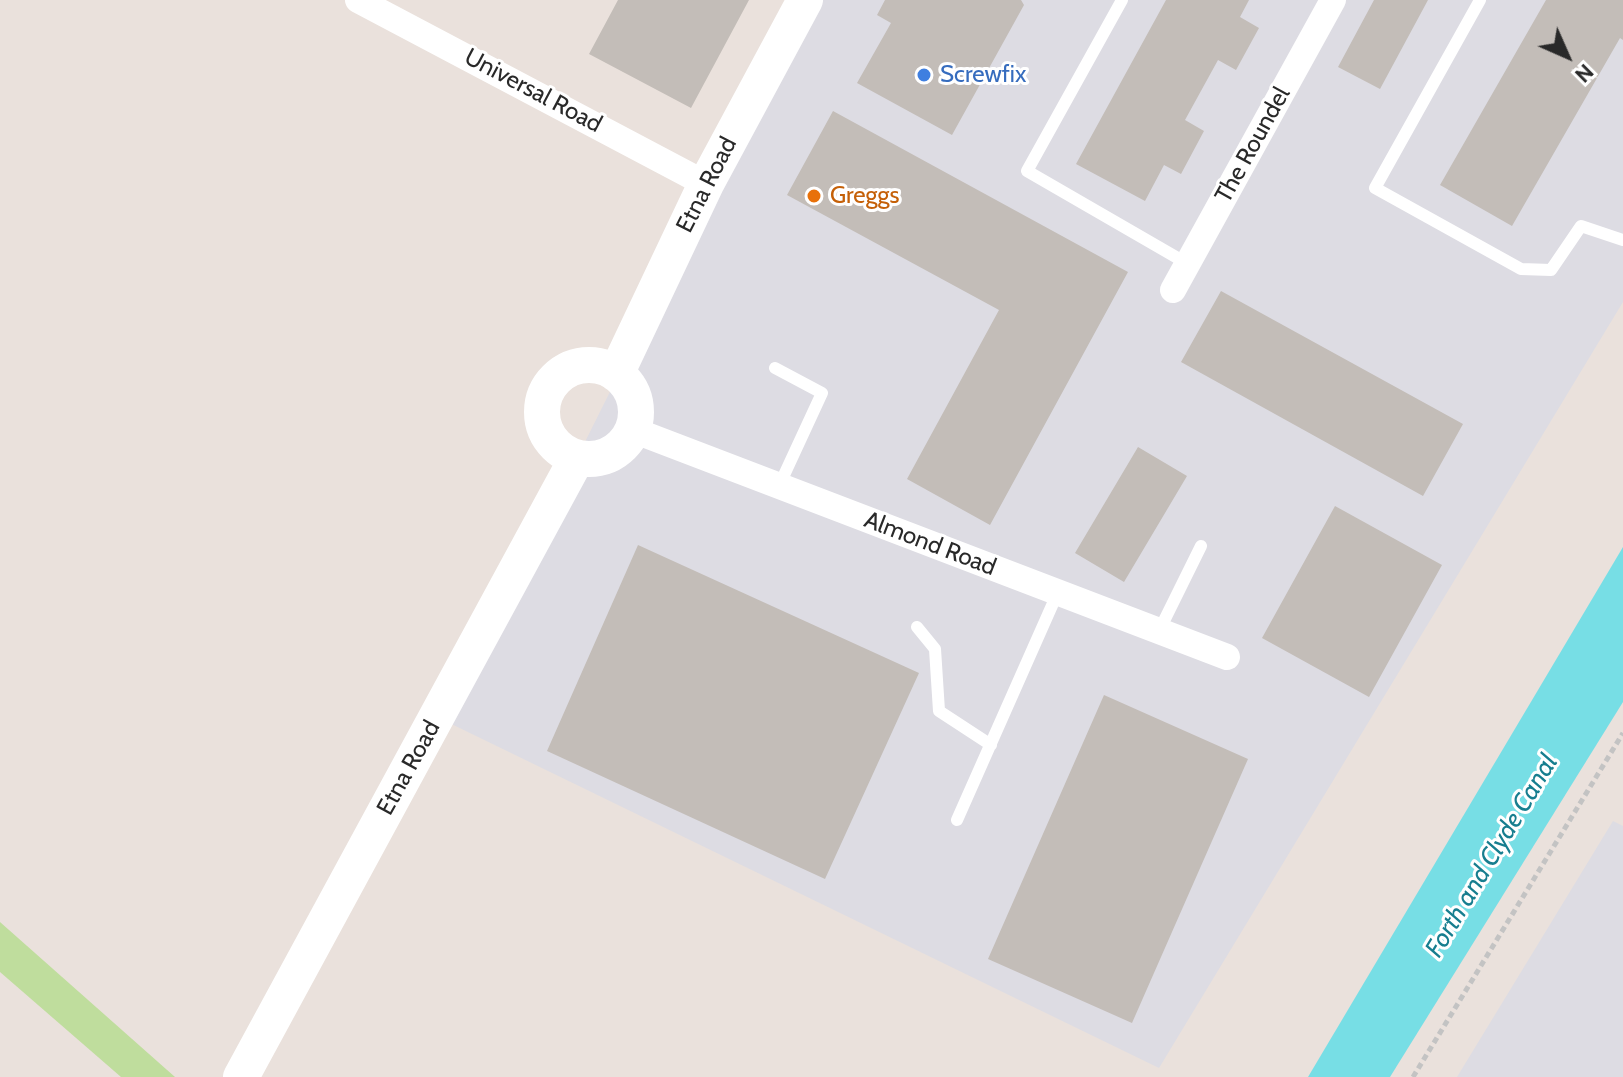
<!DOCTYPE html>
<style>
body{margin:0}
#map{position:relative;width:1623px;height:1077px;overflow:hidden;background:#eae1dc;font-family:Cabin,sans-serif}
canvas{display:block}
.north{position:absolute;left:1527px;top:16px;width:80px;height:80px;-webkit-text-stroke:6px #fff;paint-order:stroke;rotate:135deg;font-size:22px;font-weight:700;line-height:32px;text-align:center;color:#292929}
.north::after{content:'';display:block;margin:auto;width:28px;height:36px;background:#292929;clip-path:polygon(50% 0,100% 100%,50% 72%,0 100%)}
</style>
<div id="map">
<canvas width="1623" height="1077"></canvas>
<div class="north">N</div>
</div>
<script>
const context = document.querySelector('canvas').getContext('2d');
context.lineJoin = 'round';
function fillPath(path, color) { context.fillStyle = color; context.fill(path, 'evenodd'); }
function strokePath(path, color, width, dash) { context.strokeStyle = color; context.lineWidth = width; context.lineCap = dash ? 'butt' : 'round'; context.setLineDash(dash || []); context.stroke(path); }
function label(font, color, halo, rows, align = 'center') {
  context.font = font + ' Cabin,sans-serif'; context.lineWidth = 6; context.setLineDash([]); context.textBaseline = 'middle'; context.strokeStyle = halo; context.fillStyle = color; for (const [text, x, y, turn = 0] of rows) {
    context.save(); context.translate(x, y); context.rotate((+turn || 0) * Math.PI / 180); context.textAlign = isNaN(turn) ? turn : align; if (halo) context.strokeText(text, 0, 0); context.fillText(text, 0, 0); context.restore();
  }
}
fillPath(new Path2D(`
 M805 0H1623V302L1159 1068 437 717 577 458Z
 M1613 821 1623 826V1077H1457Z`), '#dddce3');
fillPath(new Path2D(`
 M0 922 175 1077H121L0 972Z`), '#bfdd9d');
fillPath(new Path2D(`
 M1623 547V702L1390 1077H1308Z`), '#77dee5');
fillPath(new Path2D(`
 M618 0H749L691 108 589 54Z
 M885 0H1021L1024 5 952 135 857 83 891 23 877 15Z
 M1166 0H1249L1240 17 1259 28 1236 70 1218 60 1185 120 1204 131 1181 174 1164 165 1145 201 1076 164Z
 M1374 0H1428L1380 89 1338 67Z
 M1546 0H1623V40L1620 38 1512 226 1440 185Z
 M833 111 1128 272 990 525 907 479 999 310 787 195Z
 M1221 291 1463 424 1423 496 1181 362Z
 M1138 447 1187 476 1124 582 1075 553Z
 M1335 506 1442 565 1369 697 1262 638Z
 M638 545 919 673 825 879 547 751Z
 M1104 695 1248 759 1132 1023 988 959Z`), '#c3bdb8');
strokePath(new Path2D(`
 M1413 1077 1623 733`), '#c3c3c3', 5, [6, 4]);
strokePath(new Path2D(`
 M1122 0 1027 171 1188 264
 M1480 0 1375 188 1521 269 1551 270 1581 226 1623 240
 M775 368 822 393 779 486
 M917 627 935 649 939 711 991 745
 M1159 631 1201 546
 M957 820 1058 592`), '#fff', 12);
strokePath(new Path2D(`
 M358 0 706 184
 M1173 290 1333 0
 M633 430 1227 657`), '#fff', 26);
strokePath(new Path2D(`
 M542 412a47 47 0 1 1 94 0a47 47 0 1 1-94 0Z
 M616 374 706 184 805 0
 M241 1077 577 458`), '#fff', 36);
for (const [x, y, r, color] of [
 [924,75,8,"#3f7fe0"],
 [814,196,8,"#e8710a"]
]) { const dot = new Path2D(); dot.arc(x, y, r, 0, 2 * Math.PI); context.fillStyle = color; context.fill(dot); strokePath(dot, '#fff', 3); }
label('24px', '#366cbe', '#fff', [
 ["Screwfix",940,75]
], 'left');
label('24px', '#292929', '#fff', [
 ["Universal Road",533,91,28],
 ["The Roundel",1253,145,-61],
 ["Etna Road",707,185,-63],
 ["Almond Road",930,544,21],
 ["Etna Road",409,768,-61]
]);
label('24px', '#c56008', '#fff', [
 ["Greggs",830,196]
], 'left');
label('italic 26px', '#177e8f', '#fff', [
 ["Forth and Clyde Canal",1492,856,-59]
]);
</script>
